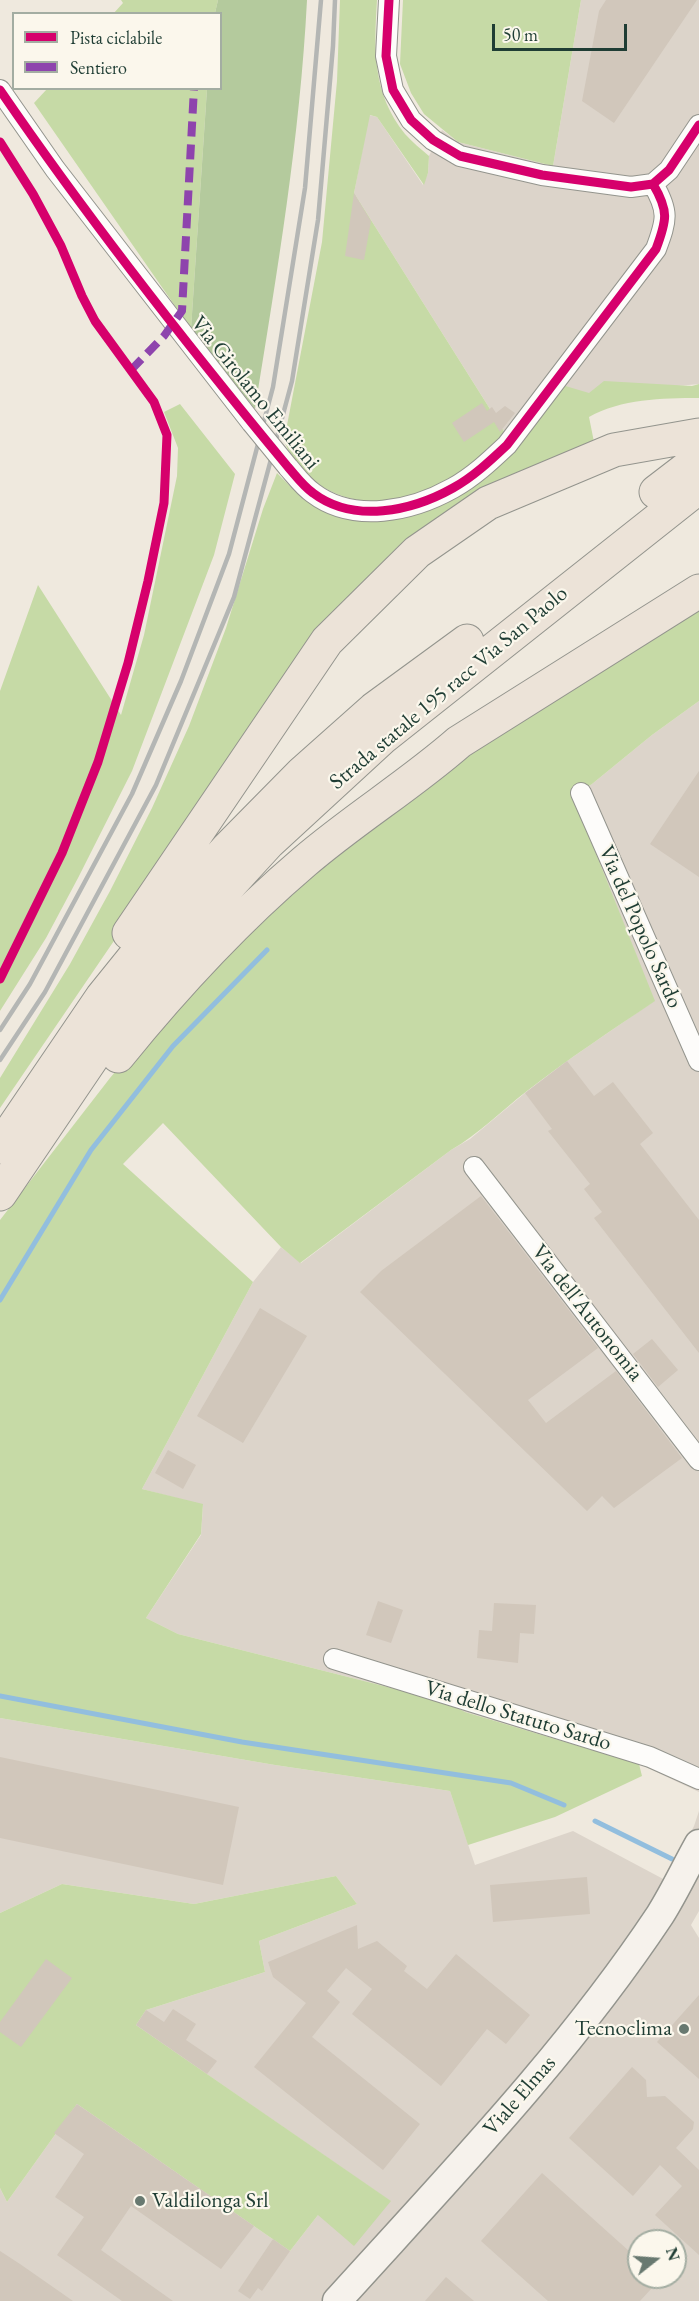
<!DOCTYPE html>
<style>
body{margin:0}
#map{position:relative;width:699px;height:2301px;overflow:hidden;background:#efe9de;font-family:"EB Garamond",serif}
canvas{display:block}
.legend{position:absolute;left:12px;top:12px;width:210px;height:78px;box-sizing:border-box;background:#fbf7ec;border:2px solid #a3ada2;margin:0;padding:8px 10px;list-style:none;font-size:18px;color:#1f3d34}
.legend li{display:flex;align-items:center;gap:12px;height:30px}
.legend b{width:30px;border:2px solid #a3ada2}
.north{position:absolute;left:627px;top:2229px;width:60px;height:60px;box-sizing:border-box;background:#fbf7ec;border:2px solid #a3ada2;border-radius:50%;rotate:73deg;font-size:16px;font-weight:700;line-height:24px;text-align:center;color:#1f3d34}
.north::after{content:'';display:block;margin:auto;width:21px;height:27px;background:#687970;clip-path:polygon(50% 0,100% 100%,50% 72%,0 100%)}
.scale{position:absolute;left:492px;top:24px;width:135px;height:27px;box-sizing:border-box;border:3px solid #1f3d34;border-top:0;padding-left:8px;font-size:18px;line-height:21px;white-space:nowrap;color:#1f3d34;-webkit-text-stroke:4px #fbf7ec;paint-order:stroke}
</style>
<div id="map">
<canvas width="699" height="2301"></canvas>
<ul class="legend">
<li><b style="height:8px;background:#d6006c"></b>Pista ciclabile</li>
<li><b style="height:8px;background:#8e44ad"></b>Sentiero</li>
</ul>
<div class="north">N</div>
<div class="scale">50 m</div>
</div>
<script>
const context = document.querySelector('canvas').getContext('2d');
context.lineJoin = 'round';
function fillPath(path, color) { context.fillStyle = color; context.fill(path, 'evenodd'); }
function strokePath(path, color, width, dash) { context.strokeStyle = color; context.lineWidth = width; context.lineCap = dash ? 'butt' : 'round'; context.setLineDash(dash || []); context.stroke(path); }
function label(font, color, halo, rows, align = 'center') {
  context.font = font + ' "EB Garamond",serif'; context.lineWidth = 4.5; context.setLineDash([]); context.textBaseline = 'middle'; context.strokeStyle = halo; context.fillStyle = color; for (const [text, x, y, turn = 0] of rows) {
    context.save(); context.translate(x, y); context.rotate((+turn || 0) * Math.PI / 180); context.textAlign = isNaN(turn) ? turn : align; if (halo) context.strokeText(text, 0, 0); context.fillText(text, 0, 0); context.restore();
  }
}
fillPath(new Path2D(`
 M581 0H699V384L589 394 514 447 354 193 369 115 377 117 423 185 428 173 429 156 442 130 458 142 553 166Z
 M699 701V1792L639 1764 465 1712 447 1702 178 1634 146 1618 201 1535 203 1505 142 1489 253 1282 281 1247 301 1263 451 1150 470 1139 525 1093 567 1061 654 1001 573 796 592 784 652 735Z
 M0 1718 275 1765 450 1791 475 1865 573 1831 667 1881 694 1826 699 1811V1911L691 1925 699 1938V2301H0V2188L7 2202 77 2104 290 2251 318 2215 390 2201 136 2025 146 2010 265 1972 259 1941 357 1904 336 1876 194 1904 62 1884 0 1913ZM639 2241H675V2277H639Z`), '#dcd4ca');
fillPath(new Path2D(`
 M121 0H218L215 13 113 14 123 3Z
 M340 0H377C374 49 372 93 405 134 412 142 421 149 429 156L428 173 424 185 377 117 370 115 354 193 507 436 500 445C484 457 452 484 436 490 378 514 311 503 284 441L322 242 337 81Z
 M403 0H581L553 166 458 142 424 114 411 93 400 64Z
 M47 89H207L191 329 34 103Z
 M604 381 692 386 699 384V398C662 398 621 399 589 417L594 442 521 471 486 492 300 668 0 1108V1078L70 964 110 891 152 808 189 726 226 628 263 509 277 473 290 486 325 509 445 501 562 385 589 393Z
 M180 404 235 474 214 555 132 771 78 878 46 938 0 1011V691L38 585 121 715 144 635 177 476 178 448 164 412Z
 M699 608V701L652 735 592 784 573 796 655 1001C612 1030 568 1059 527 1091 501 1111 479 1134 451 1150L300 1263 281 1247 163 1123 123 1164 253 1282 142 1489 203 1504 201 1534 146 1618 178 1634 447 1702 465 1712 639 1764 642 1776 555 1817 468 1845 450 1791 275 1765 0 1718V1220L110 1078 160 1018 260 914 439 770Z
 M336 1876 357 1904 259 1941 265 1972 146 2010 136 2025 391 2201 354 2246 318 2215 290 2251 77 2104 7 2202 0 2188V1913L62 1884 194 1904Z`), '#c6daa6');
fillPath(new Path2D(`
 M218 0H307C300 137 277 273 255 409L191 329 207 89 220 88V14L215 13Z`), '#b4ca9d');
strokePath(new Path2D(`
 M0 1300 91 1150 173 1046 267 950
 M0 1696 242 1742 511 1783 564 1805
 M595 1821 672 1859`), '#92bede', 5);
fillPath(new Path2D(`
 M606 0H697L614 123 582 101 599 11Z
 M354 193 371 221 364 260 345 256Z
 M482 403 487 411 492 407 496 413 505 406 515 413 500 432 494 422 464 442 452 423Z
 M699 771V877L650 844Z
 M567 1061 594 1096 613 1082 653 1133 640 1144 699 1220V1353L594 1218 602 1212 584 1189 590 1184 548 1131 552 1129 525 1093Z
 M481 1196 598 1348 528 1400 546 1423 616 1371 682 1458 614 1508 602 1496 587 1511 360 1292 381 1271Z
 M260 1308 307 1336 243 1443 197 1416Z
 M652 1339 678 1370 658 1387 633 1354Z
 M168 1450 196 1465 183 1489 155 1473Z
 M378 1601 403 1610 391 1643 366 1635Z
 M494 1603 536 1605 534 1634 520 1633 518 1663 477 1658 479 1630 492 1631Z
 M0 1757 239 1807 223 1885 0 1838Z
 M587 1877 590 1914 493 1922 490 1885Z
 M357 1925 358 1949 377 1941 407 1966 404 1971 427 1989 456 1954 530 2015 506 2044 487 2029 441 2086 352 2014 372 1989 346 1968 327 1991 340 2002 312 2037 420 2124 383 2170 254 2067 306 2003 273 1977 268 1962Z
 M46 1959 72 1978 21 2047 0 2032V2022Z
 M699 1995V2079L657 2042Z
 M173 2009 196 2024 186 2040 217 2061 207 2074 136 2025 146 2010 164 2022Z
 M632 2067 646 2080 647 2097 665 2096 694 2122 693 2129 676 2148 699 2170V2255L655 2215 682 2186 660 2165 633 2196 569 2138Z
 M77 2104 254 2226 221 2269 131 2206 101 2250 173 2301H122L57 2255 84 2217 55 2197 84 2154 54 2133Z
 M542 2173 639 2260V2277H662L640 2301H548L481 2241Z
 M273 2239 290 2251 262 2291 258 2288 250 2299 238 2291Z
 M0 2251 20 2264 73 2301H0Z
 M446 2277 474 2301H425Z`), '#d1c7bb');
const street = new Path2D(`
 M389 0 386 56 393 90 411 120 433 140 460 156 542 175 631 187 653 184 669 170 699 125
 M0 90 55 169 252 423
 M288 467C296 476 303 486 313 493 354 524 412 511 453 488 473 477 490 461 507 445L656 249C667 220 669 211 653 184
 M581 793 699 1061
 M474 1167 699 1460
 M334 1659 650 1757 699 1779`);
const secondary = new Path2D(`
 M337 2301C449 2177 567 2055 660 1915 674 1893 686 1867 699 1844`);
const highway = new Path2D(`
 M656 492 699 459
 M129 933 327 641 417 552 488 503 614 450 699 435
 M118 1056C174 987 236 920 304 862 354 819 410 785 459 742L699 591
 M0 1147 102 997 173 909 228 848 302 773 374 709 467 641
 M0 1194 109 1033 167 953 269 842 382 738 699 487`);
strokePath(street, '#93948d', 22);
strokePath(secondary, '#93948d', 31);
strokePath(highway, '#93948d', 35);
strokePath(street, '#fdfcfa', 20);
strokePath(secondary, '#f6f2ec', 28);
strokePath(highway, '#ece3d8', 33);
strokePath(new Path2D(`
 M0 1030 30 984 132 794 181 681 229 554 273 387 305 188 321 0
 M0 1060 45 992 156 785 234 597 292 381 318 220 333 46 335 0`), '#b4b6b4', 4.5);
const streetBridge = new Path2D(`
 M252 423 288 467`);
strokePath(streetBridge, '#93948d', 22, []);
strokePath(streetBridge, '#fdfcfa', 20);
strokePath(new Path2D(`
 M131 370 164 336 182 311 194 88`), '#8e44ad', 8, [15, 8]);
strokePath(new Path2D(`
 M389 0 386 56 393 90 411 120 433 140 460 156 542 175 631 187 653 184 669 170 699 125
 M0 90C89 220 187 345 288 467 296 476 303 486 313 493 354 524 412 511 453 488 473 477 490 461 507 445L656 249C667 220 669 211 653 184
 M0 142 33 194 61 246 82 296 95 321 154 402 167 435 164 503 148 581 128 663 98 762 62 853 0 979`), '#d6006c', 9);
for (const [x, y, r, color] of [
 [684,2029,6,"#687970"],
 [140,2201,6,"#687970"]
]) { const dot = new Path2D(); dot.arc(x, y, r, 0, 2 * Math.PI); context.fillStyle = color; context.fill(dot); strokePath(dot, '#fbf7ec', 2); }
label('22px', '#1f3d34', '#fbf7ec', [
 ["Via Girolamo Emiliani",255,393,51],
 ["Strada statale 195 racc Via San Paolo",449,688,-40],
 ["Via del Popolo Sardo",640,927,66],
 ["Via dell'Autonomia",587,1313,52],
 ["Via dello Statuto Sardo",518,1716,17],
 ["Viale Elmas",520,2096,-49]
]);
label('22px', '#1f3d34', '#fbf7ec', [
 ["Tecnoclima",672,2029],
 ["Valdilonga Srl",152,2201,"left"]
], 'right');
</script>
